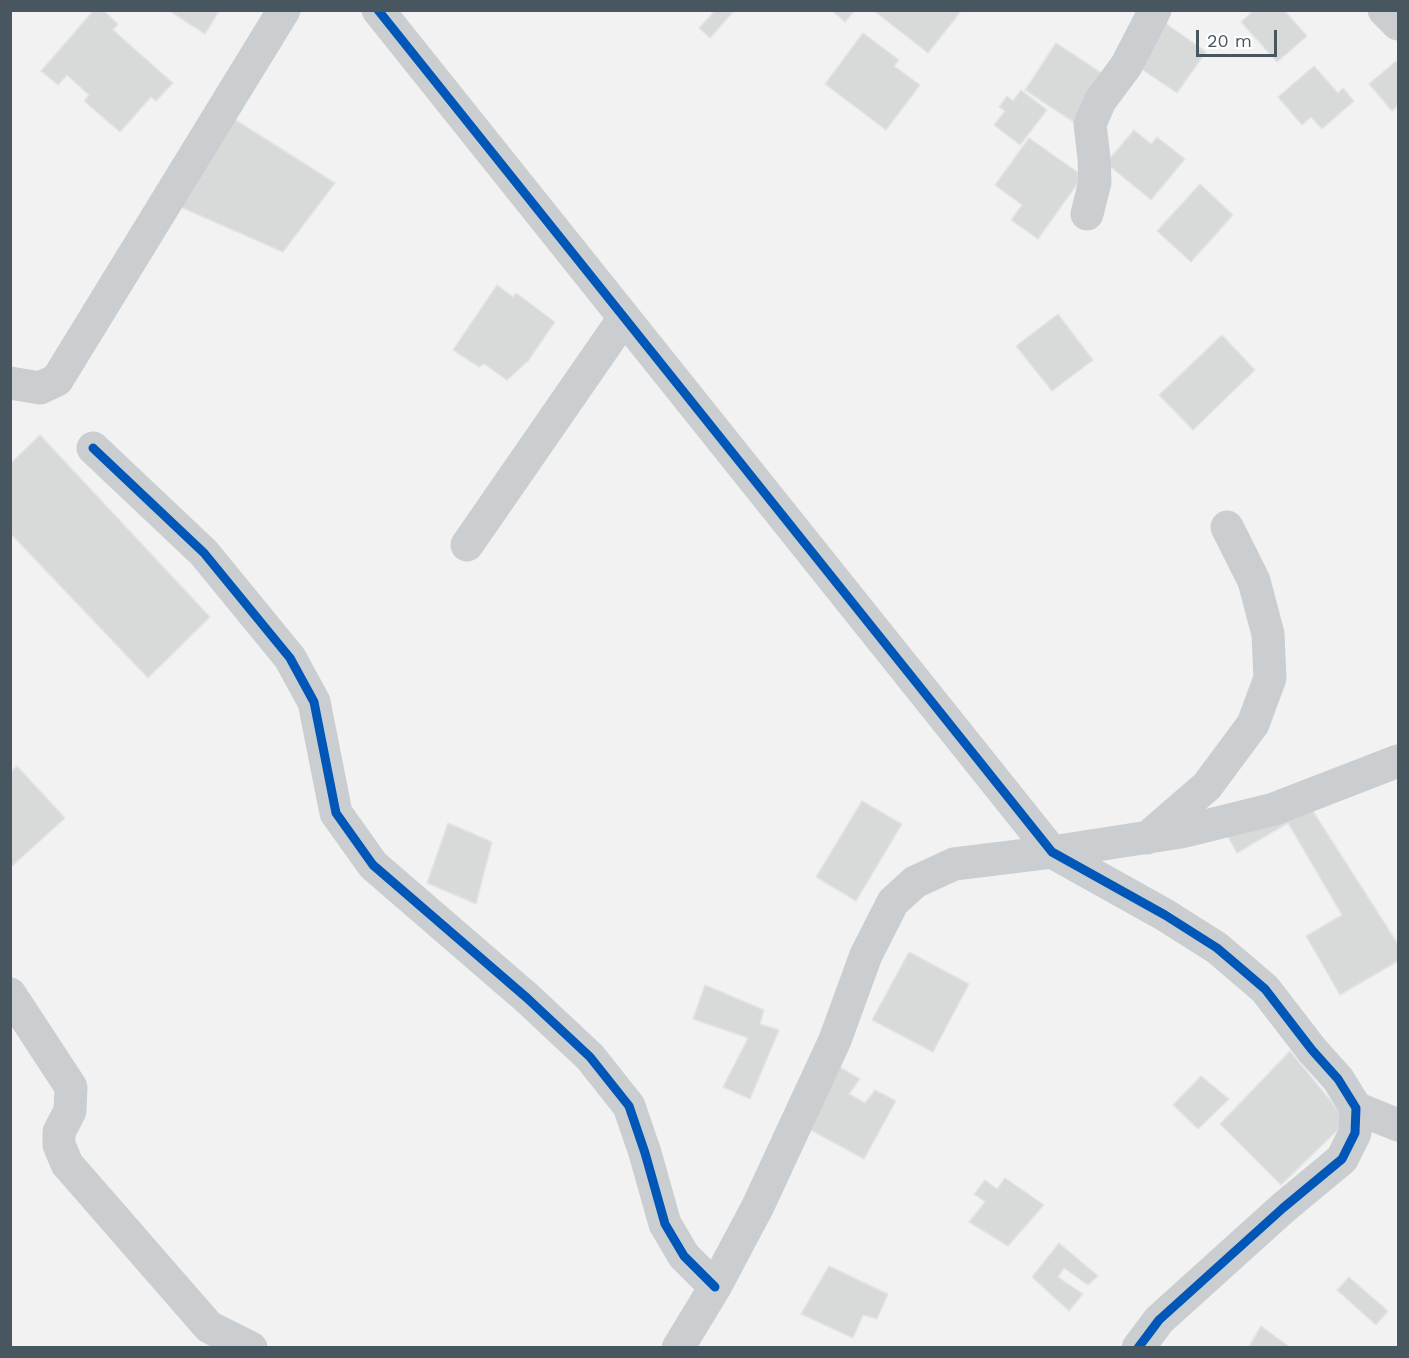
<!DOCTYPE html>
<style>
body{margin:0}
#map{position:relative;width:1409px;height:1358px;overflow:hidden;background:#f2f2f2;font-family:"Work Sans",sans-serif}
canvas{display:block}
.frame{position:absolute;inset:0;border:12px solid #48575f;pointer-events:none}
.scale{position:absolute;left:1196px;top:30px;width:81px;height:27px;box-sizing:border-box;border:3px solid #48575f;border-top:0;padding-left:8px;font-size:18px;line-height:21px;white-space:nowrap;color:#48575f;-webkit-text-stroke:4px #fff;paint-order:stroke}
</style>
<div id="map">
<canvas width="1409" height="1358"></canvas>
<div class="frame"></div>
<div class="scale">20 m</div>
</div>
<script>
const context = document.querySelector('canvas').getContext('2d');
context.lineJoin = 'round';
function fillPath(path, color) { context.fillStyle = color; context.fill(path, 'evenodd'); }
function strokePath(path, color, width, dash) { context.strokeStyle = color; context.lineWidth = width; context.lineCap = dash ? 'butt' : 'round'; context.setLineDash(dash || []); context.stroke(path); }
const building = new Path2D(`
 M94 10H103L118 24 113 30 173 83 156 101 151 97 120 132 84 101 89 95 67 75 58 85 41 71Z
 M168 10H220L205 34Z
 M710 10H735L710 38 699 28 713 13Z
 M831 10H855L845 22Z
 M873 10H962L928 53Z
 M1254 10H1284L1307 36 1277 62 1241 22Z
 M1161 20 1206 52 1177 93 1131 62Z
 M863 33 899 60 894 66 920 85 886 130 825 84Z
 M1056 43 1106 76 1075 123 1025 90Z
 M1396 61 1398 64V105L1392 111 1369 84Z
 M1314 66 1338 93 1343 88 1354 101 1322 129 1311 117 1302 125 1278 97Z
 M1021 90 1047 110 1020 145 994 125 1005 111 999 107 1007 96 1013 101Z
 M231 117 335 183 283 252 176 205Z
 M1134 130 1151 144 1157 137 1185 159 1151 200 1106 163Z
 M1029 138 1083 176 1038 239 1011 220 1022 205 995 185Z
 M1200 184 1233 215 1191 262 1157 231Z
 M497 285 513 297 516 293 555 322 528 361 507 380 484 364 479 367 453 350Z
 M1058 314 1093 360 1052 391 1016 346Z
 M1222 335 1255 370 1193 430 1159 395Z
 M40 435 210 617 148 678 10 533V464Z
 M17 766 65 818 10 868V773Z
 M862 801 902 824 856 901 816 877Z
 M1309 805 1398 944V961L1340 995 1306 936 1342 915 1288 823 1237 853 1228 837Z
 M448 823 492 842 476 904 427 883Z
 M909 952 969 984 933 1052 872 1020Z
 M705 985 764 1010 760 1024 779 1030 750 1099 723 1087 748 1038 693 1019Z
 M1290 1051 1347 1121 1281 1185 1220 1124Z
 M840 1067 860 1079 849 1094 865 1103 875 1090 896 1101 864 1159 805 1127Z
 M1201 1076 1229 1099 1198 1129 1173 1105Z
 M1005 1178 1044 1205 1008 1246 969 1222 985 1202 974 1194 985 1180 997 1189Z
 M1059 1243 1098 1276 1088 1285 1064 1268 1058 1277 1083 1294 1069 1311 1032 1277Z
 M829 1266 888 1294 877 1319 863 1315 853 1338 801 1314Z
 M1349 1277 1388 1311 1376 1325 1337 1290Z
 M1261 1326 1291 1348H1248Z`);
fillPath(building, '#d8dada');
strokePath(building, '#e3e4e5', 1.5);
strokePath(new Path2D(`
 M378 10 1052 852 1165 915 1217 948 1265 989 1312 1050 1338 1079 1356 1108 1355 1133 1342 1159 1283 1208 1159 1320 1138 1348
 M1384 10 1398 24
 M1087 214 1095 182 1094 158 1090 124 1100 101 1126 66 1155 10
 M10 383 40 388 57 380 284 10
 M93 448 204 553 290 658 314 702 336 813 373 865 527 998 590 1057 629 1106 645 1153 665 1224 684 1256 715 1287
 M467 545 624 318
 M1147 838 1207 786 1253 724 1270 678 1268 634 1254 581 1227 527
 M10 994 71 1087 70 1111 59 1132V1145L67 1164 209 1327 251 1348
 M1356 1108 1398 1125
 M678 1348 715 1287 758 1206 835 1040 866 955 893 902 915 882 954 864 1052 852 1181 832 1274 809 1398 761`), '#cbced0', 33);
strokePath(new Path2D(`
 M378 10 1052 852 1165 915 1217 948 1265 989 1312 1050 1338 1079 1356 1108 1355 1133 1342 1159 1283 1208 1159 1320 1138 1348
 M93 448 204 553 290 658 314 702 336 813 373 865 527 998 590 1057 629 1106 645 1153 665 1224 684 1256 715 1287`), '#0057b8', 9);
</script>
